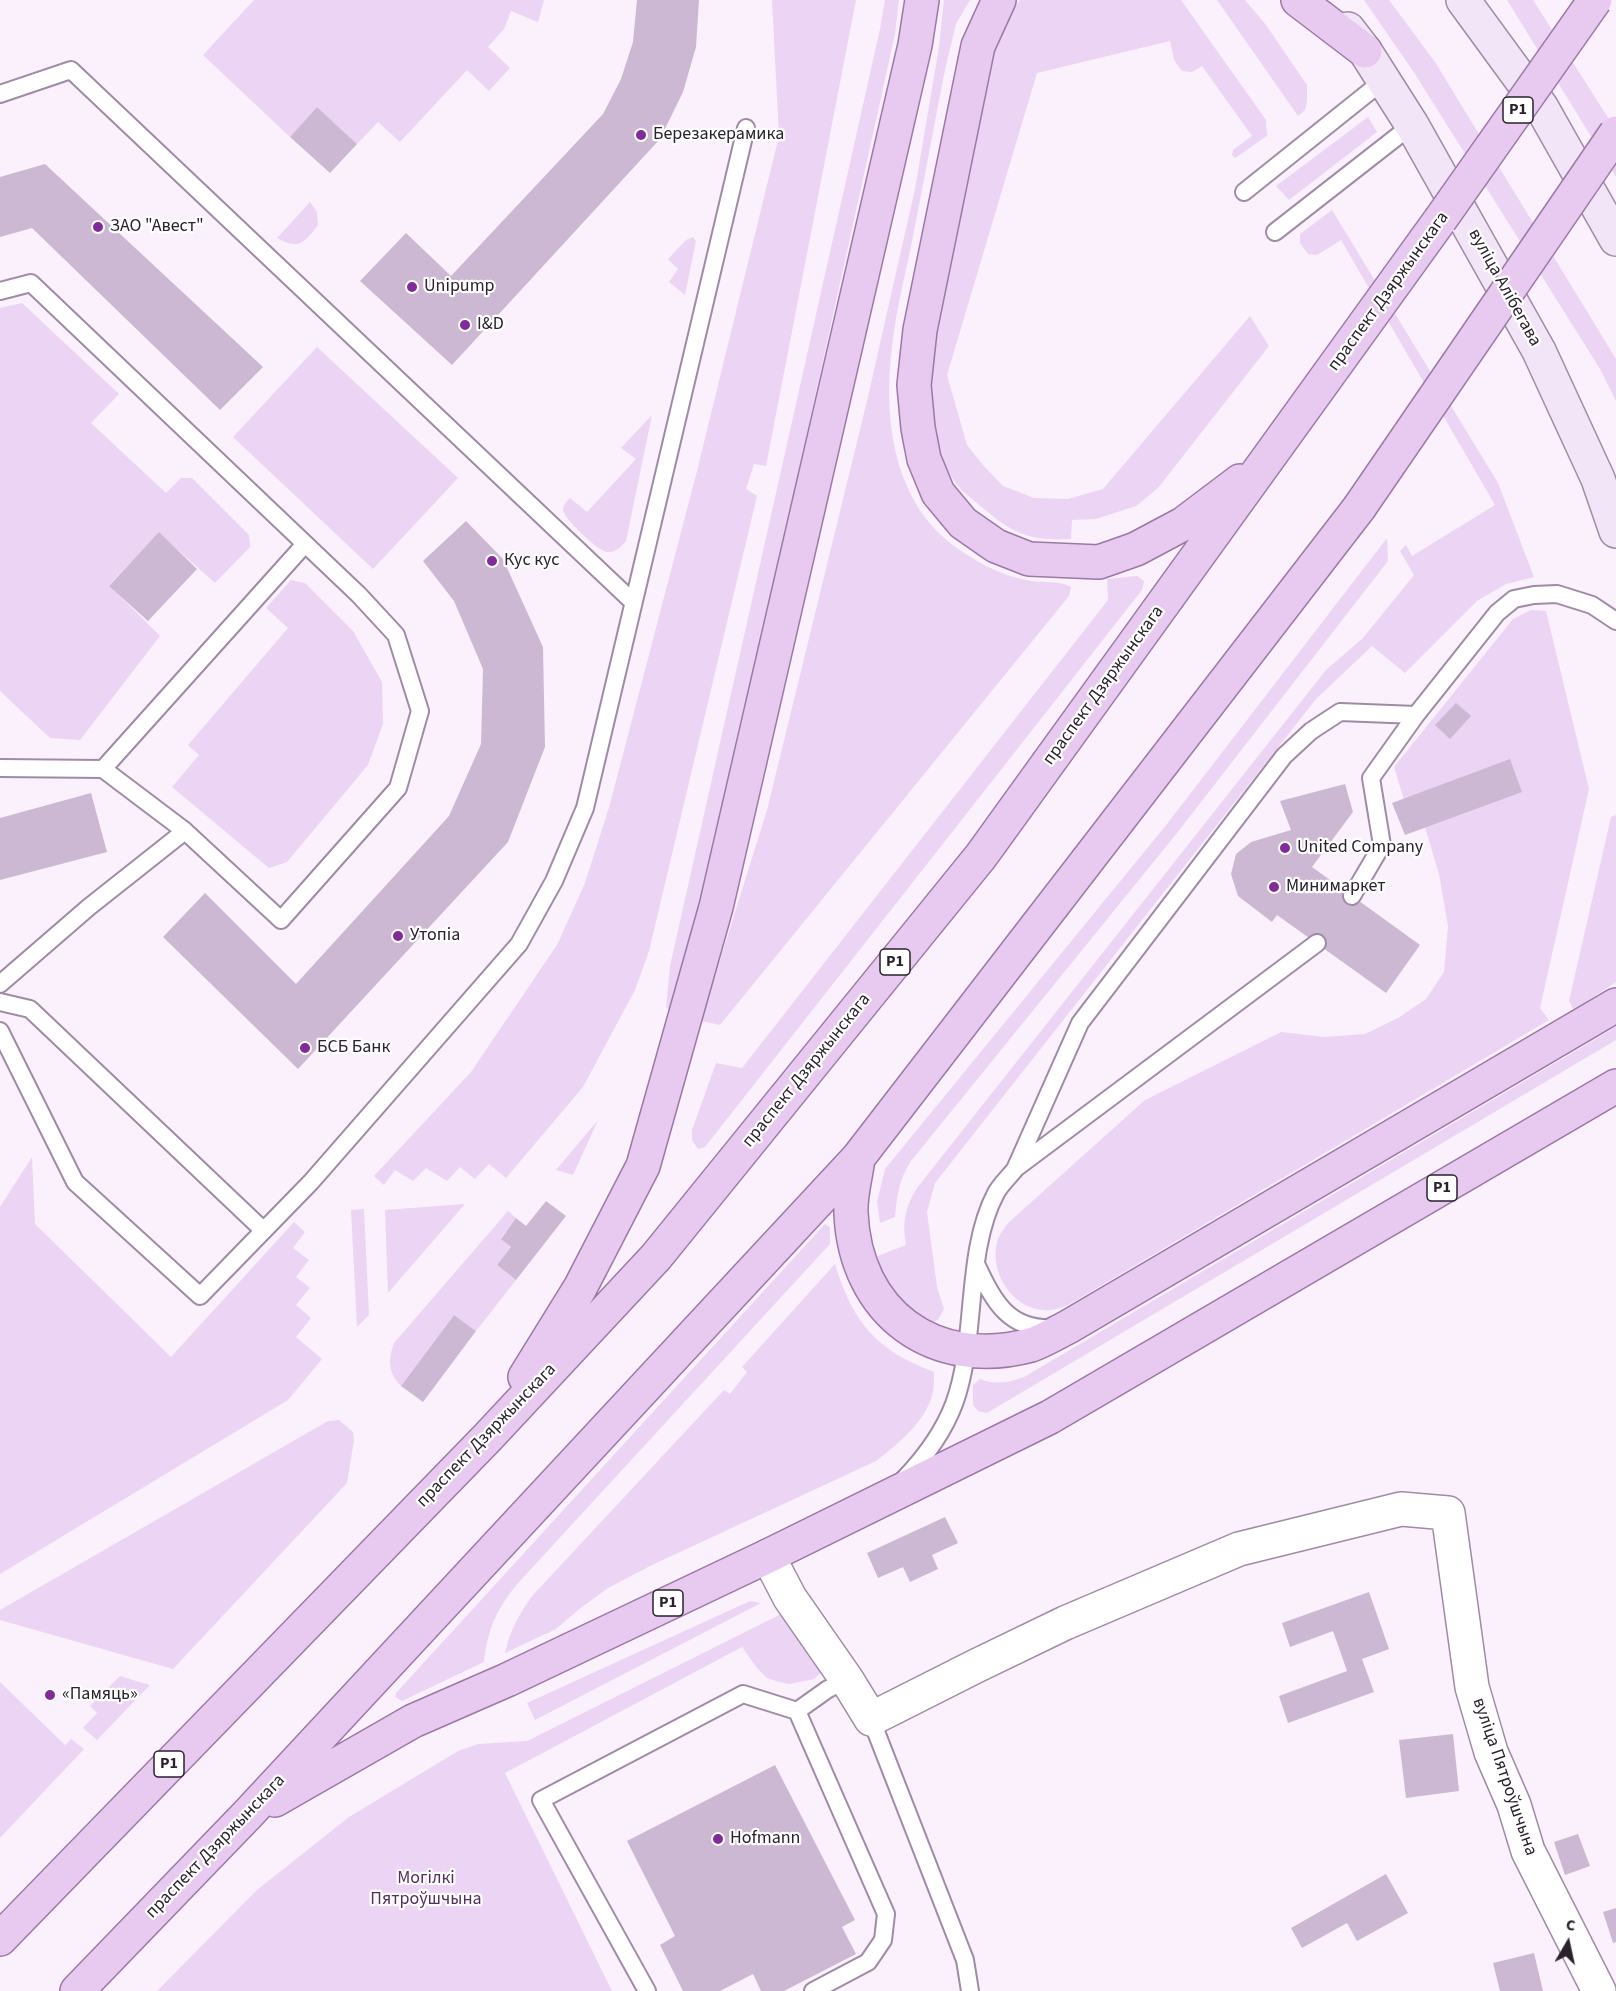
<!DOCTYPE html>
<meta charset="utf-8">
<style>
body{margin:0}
#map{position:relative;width:1616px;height:1991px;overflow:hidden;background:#faf1fc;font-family:"Source Sans 3",sans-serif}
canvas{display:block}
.north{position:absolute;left:1538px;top:1913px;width:60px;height:60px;-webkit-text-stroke:4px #fff;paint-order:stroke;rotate:9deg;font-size:16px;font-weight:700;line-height:24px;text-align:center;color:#29212b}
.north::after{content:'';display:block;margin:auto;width:21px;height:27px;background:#29212b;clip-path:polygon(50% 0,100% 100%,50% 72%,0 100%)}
</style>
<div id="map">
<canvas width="1616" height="1991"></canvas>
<div class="north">С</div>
</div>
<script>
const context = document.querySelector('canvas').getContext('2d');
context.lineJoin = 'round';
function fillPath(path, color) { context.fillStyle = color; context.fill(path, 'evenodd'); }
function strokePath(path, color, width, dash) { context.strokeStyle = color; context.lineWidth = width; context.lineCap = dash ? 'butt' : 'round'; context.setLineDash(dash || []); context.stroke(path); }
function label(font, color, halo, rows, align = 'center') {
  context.font = font + ' "Source Sans 3",sans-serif'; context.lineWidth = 4.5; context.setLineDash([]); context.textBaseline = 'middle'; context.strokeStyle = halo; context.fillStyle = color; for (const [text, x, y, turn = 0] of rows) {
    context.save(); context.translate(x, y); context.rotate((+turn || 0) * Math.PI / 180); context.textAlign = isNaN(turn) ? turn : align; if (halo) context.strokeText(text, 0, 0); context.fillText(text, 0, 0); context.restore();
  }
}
fillPath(new Path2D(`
 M254 0H544L538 22 511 11 504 29 488 47 510 68 489 91 467 70 400 142 378 122 357 144 317 107 290 137 203 55Z
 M772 0H856L766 466 754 464 746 489 757 496 649 951 635 990 583 1087 506 1178 489 1164 475 1179 460 1167 447 1181 426 1168 413 1181 395 1170 384 1185 374 1176 471 1072 557 945 585 883 610 804 697 471 779 136Z
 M885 0H899L895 34 689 968 675 1015 666 1007 670 966 880 29Z
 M944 0H970L956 24 946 65C935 120 925 175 914 231 907 269 896 308 892 347 883 419 893 503 957 548 979 564 1005 577 1031 581 1045 583 1059 580 1071 587L1069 596 720 1025 701 1021 767 810 867 401 915 189 939 47Z
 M1020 0H1181L1266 120 1267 136 1235 158 1232 155 1233 150 1252 136 1202 66 1192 72 1182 71 1174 60 1170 41 1037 73 947 375 967 445 983 465 1003 486 1034 498 1068 499 1103 489 1250 316 1269 346 1158 488 1136 506 1096 519 1072 520 1071 539C1030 541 1013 534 983 508 975 501 965 494 959 487 932 457 929 400 931 363L986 67 1008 16Z
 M1217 0H1245L1266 25 1307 85V101L1305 110 1298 116Z
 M1364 0H1389L1435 62 1616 359V401L1600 369 1415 74Z
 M1507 0H1533L1616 130V177Z
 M1368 117 1377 132 1289 200 1276 186Z
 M310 202 317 212 318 225C304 243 299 250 277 238Z
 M1332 210 1498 483 1534 577 1506 584 1477 601 1405 673 1372 646 1316 699 935 1183 927 1212 937 1287 944 1309 938 1320 928 1323 885 1288 875 1257 906 1245C902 1223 905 1207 917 1188L1326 670 1363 638 1414 575 1400 551 1406 545 1412 556 1495 505 1341 240 1317 255 1308 254 1300 243V234Z
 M693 237 696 241 685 295 669 282 678 269 668 259 686 240Z
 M22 303 119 394 91 423 166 493 181 478H192L249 535 250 547 215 583 159 533 109 585 160 636 80 740 50 738 0 691V308Z
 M317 347 458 478 373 569 233 437Z
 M652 415 626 541C621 547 615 553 607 552 598 551 563 518 563 510 563 505 567 501 570 498L587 512 636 459 621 448Z
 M1387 538 1388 561 1177 833 911 1161C899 1179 897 1196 895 1217L880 1223 877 1202 885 1169 1167 824Z
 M1137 576 1144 581 1142 590 705 1147 698 1149 692 1140V1130L716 1063 742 1068 1108 600 1107 579Z
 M291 580 305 583 353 631 382 682 383 724 368 765 287 862 269 868 172 787 199 755 188 745 288 628 266 608Z
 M1531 610 1546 611 1589 789 1540 1008 1549 1020 1070 1304C1065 1306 1058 1309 1052 1310 1015 1314 987 1273 998 1239 1000 1234 1004 1228 1008 1223L1145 1100 1281 1032 1324 1037 1365 1034 1398 1018 1426 999 1444 972 1448 926 1439 874 1417 801 1405 803 1394 767 1513 619Z
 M1616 815V982L1574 1010 1569 1001 1611 817Z
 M1616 1027V1040L987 1413 978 1411 973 1405V1385L980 1379C997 1385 1008 1383 1024 1377Z
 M598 1120 573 1175 556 1170Z
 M32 1157 35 1224 171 1357 294 1222 305 1232 293 1248 309 1260 296 1277 310 1288 296 1305 311 1318 296 1337 322 1359 288 1400 0 1574V1207Z
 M465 1204 388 1293 385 1210Z
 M364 1209 369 1315 357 1327 351 1210Z
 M508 1211 516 1218 501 1238 511 1247 497 1265 516 1280 476 1331 454 1315 401 1386C388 1373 388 1360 394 1343Z
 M825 1224 830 1227V1244L519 1582C497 1608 488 1628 484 1662L402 1701 395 1697 396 1693Z
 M835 1264C853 1323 876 1350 934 1372 934 1380 934 1388 932 1396 924 1423 898 1444 876 1461L652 1565 608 1588 578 1610 556 1629 505 1653C510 1630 519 1614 533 1595L724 1390 730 1394 747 1372 742 1367Z
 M339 1420 353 1432 354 1440 347 1483 173 1669 0 1620V1610L328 1421Z
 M750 1601 761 1603 535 1720 527 1703Z
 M783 1613 826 1668 814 1679 790 1684 779 1682 767 1678 757 1668 742 1647 505 1773 612 1991H157L257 1890 349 1817 458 1751 478 1744 527 1741Z
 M120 1676 150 1685 97 1740 83 1728 97 1713 90 1706Z
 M0 1682 65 1745 71 1739 84 1749 0 1838Z`), '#ecd4f4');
fillPath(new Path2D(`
 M637 0H699L696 47 683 92 660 139 452 365 360 281 406 233 451 276 603 114 621 79 633 42Z
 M317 107 357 144 330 173 290 137Z
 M45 164 263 367 220 410 32 228 0 237V177Z
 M466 521 503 559 543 647 545 747 508 842 298 1069 163 937 205 893 296 984 449 816 481 744 483 669 454 601 423 561Z
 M159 532 197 569 148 621 109 586Z
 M1456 703 1471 716 1450 739 1435 725Z
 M1510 759 1522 792 1405 835 1392 803Z
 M1345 784 1353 812 1312 867 1420 945 1386 993 1277 915 1272 922 1238 896 1231 874 1236 854 1251 842 1291 830 1280 801Z
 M91 793 107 852 0 880V818Z
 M546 1201 566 1216 516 1280 497 1265 511 1247 501 1239 516 1218 526 1226Z
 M454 1315 476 1331 423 1402 401 1386Z
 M945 1517 958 1543 932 1555 938 1569 910 1582 903 1567 878 1578 867 1553Z
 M1369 1592 1389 1649 1362 1659 1374 1692 1288 1723 1279 1696 1347 1671 1333 1631 1290 1647 1282 1623Z
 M1453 1734 1459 1791 1406 1798 1399 1740Z
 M775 1765 855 1920 842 1927 856 1954 784 1991H761L753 1974 720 1991H683L660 1945 675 1936 627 1841Z
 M1578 1834 1590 1866 1565 1875 1554 1842Z
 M1386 1874 1408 1913 1357 1941 1347 1923 1302 1948 1291 1928Z
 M1616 1908V1942L1613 1943 1603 1912Z
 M1534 1953 1543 1991H1500L1493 1963Z`), '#cdb8d4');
const service = new Path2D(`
 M0 94 71 70 633 602
 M1244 192 1384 80
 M1275 232 1412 125
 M0 291 31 283 359 595 396 635 420 711 398 788 281 920 185 831 103 769 0 768
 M103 769 305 544
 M1352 896 1382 845 1371 778 1416 715 1497 613 1514 599 1534 595 1557 594 1592 605 1616 621
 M0 984 89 907 185 831
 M0 1002 30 1009 263 1230
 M0 1031 75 1182 200 1296 311 1182 519 944 554 881 585 808 746 128
 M1016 1167 1080 1023 1284 756 1311 731 1340 712 1416 715
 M977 1266C994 1302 1009 1331 1055 1328
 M904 1479C925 1457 943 1433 954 1404 978 1339 964 1253 996 1193 1001 1184 1010 1176 1016 1168L1317 943
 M797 1711 886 1914 883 1940 868 1962 813 1991
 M871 1719 965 1960 970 1991
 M647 1991 541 1800 743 1694 797 1711 828 1689 847 1680`);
const minor = new Path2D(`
 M768 1556 790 1598 847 1680 871 1719 976 1666 1065 1623 1239 1549 1401 1509 1448 1513 1472 1687 1491 1752 1514 1805 1528 1851 1599 1991`);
const secondary = new Path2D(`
 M1463 0 1542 108 1616 239
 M1348 29 1365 51 1412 125 1539 351 1598 479 1616 531`);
const primary = new Path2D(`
 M999 0 978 46 920 330 914 385 918 428 924 459 938 493 963 523 996 546 1029 559 1099 562 1136 549 1183 524 1240 481
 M1298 0 1365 51
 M858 1158C856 1176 850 1195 851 1213 855 1313 934 1371 1031 1345 1043 1341 1056 1333 1068 1327L1616 1005
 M525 1377 580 1288 643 1166 716 907 915 45 922 0
 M275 1800 413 1721 507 1680 768 1556 1050 1417 1616 1086
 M0 1939 488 1437 656 1257 981 856 1440 220
 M77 1991 247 1815 858 1158 1359 508`);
strokePath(service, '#9f8ba5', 20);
strokePath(minor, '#9f8ba5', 36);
strokePath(secondary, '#9f8ba5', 36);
strokePath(primary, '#9b78a6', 36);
strokePath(service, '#fff', 16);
strokePath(minor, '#fff', 33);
strokePath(secondary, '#f3e5f8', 33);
strokePath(primary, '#e8caf1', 33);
const primaryBridge = new Path2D(`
 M1440 220 1595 0
 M1359 508 1616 133`);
strokePath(primaryBridge, '#9b78a6', 36, []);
strokePath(primaryBridge, '#e8caf1', 33);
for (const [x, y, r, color] of [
 [641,135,6,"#812b99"],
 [98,227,6,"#812b99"],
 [412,287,6,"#812b99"],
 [465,325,6,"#812b99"],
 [492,561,6,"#812b99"],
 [1285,848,6,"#812b99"],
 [1274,887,6,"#812b99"],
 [398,936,6,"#812b99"],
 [305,1048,6,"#812b99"],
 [50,1695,6,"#812b99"],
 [718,1839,6,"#812b99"]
]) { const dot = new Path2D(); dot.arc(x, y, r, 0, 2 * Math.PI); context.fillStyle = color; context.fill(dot); strokePath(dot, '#fff', 2); }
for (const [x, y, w] of [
 [1518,110,30],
 [895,962,30],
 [1442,1188,30],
 [668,1603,30],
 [169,1764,30]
]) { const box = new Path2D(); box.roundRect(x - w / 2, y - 13, w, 26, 4.5); context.fillStyle = '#fff'; context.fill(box); strokePath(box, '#29212b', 1.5); }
label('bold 16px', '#29212b', null, [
 ["Р1",1518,110],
 ["Р1",895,962],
 ["Р1",1442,1188],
 ["Р1",668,1603],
 ["Р1",169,1764]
]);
label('18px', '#29212b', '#fff', [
 ["Березакерамика",653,135],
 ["ЗАО \"Авест\"",110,227],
 ["Unipump",424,287],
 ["I&D",477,325],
 ["Кус кус",504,561],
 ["United Company",1297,848],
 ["Минимаркет",1286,887],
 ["Утопiа",410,936],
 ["БСБ Банк",317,1048],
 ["«Памяць»",62,1695],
 ["Hofmann",730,1839]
], 'left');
label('18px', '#29212b', '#fff', [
 ["вуліца Алібегава",1504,288,61],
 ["праспект Дзяржынскага",1389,292,-54],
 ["праспект Дзяржынскага",1104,686,-54],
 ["праспект Дзяржынскага",807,1071,-51],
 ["праспект Дзяржынскага",487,1436,-46],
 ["вуліца Пятроўшчына",1504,1777,71],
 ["праспект Дзяржынскага",216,1847,-46]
]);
label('18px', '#522e5c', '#fff', [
 ["Могілкі",426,1879],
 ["Пятроўшчына",426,1900]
]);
</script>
